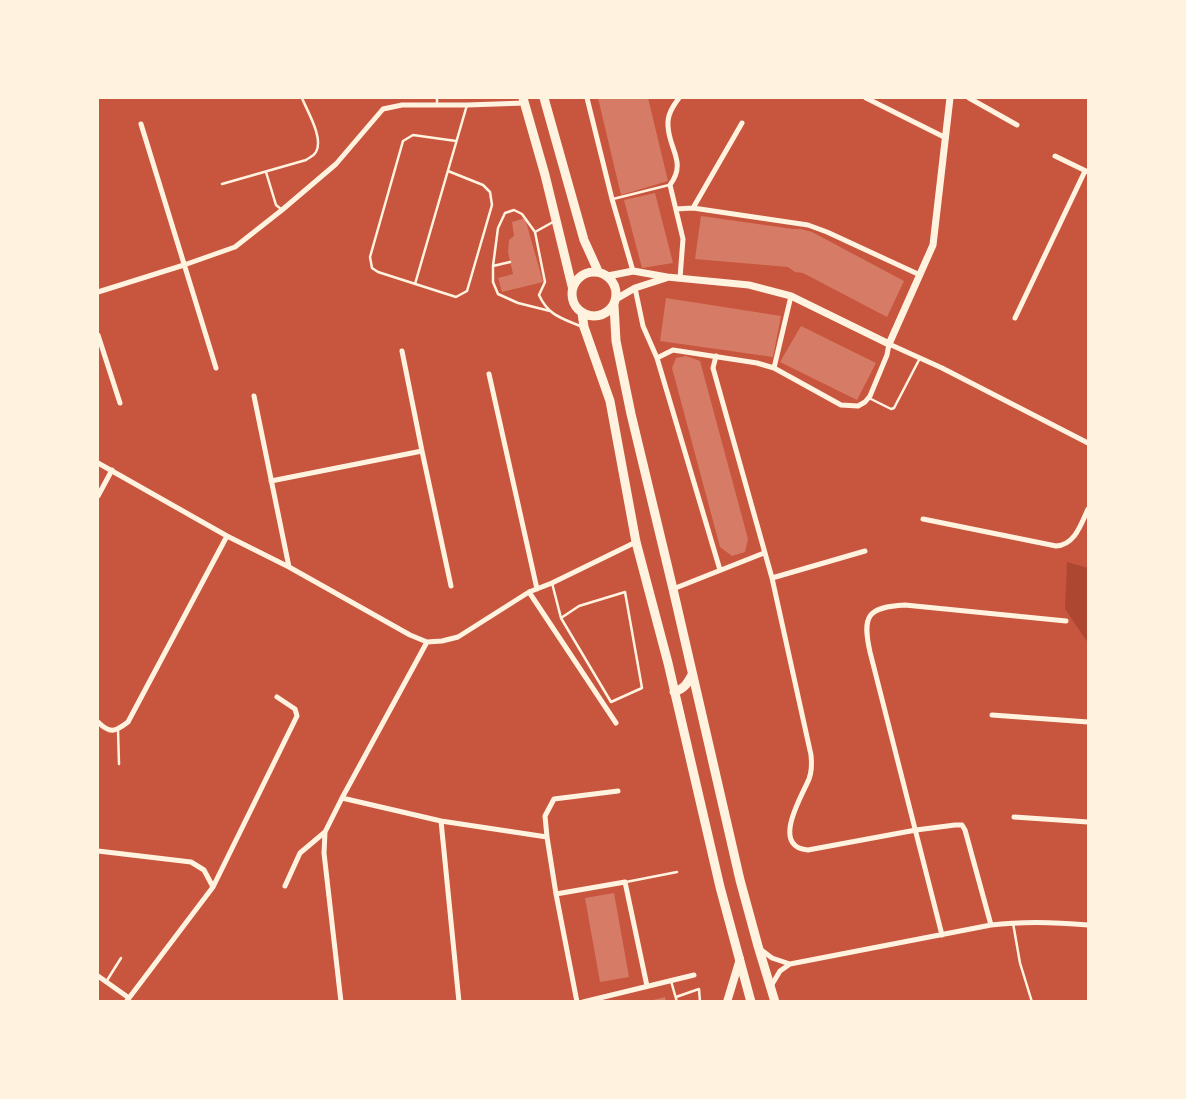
<!DOCTYPE html>
<style>
body{margin:0}
#map{position:relative;width:1186px;height:1099px;overflow:hidden;background:#c8553d;font-family:"Roboto Serif",serif}
canvas{display:block}
.frame{position:absolute;inset:0;border:99px solid #fff3e0;pointer-events:none}
</style>
<div id="map">
<canvas width="1186" height="1099"></canvas>
<div class="frame"></div>
</div>
<script>
const context = document.querySelector('canvas').getContext('2d');
context.lineJoin = 'round';
function fillPath(path, color) { context.fillStyle = color; context.fill(path, 'evenodd'); }
function strokePath(path, color, width, dash) { context.strokeStyle = color; context.lineWidth = width; context.lineCap = dash ? 'butt' : 'round'; context.setLineDash(dash || []); context.stroke(path); }
fillPath(new Path2D(`
 M1067 562 1088 568V643L1065 609Z`), '#ae4732');
fillPath(new Path2D(`
 M598 98H648L668 181 621 195Z
 M655 193 673 263 642 268 624 200Z
 M701 216 793 229H801L812 232 904 281 887 317 803 273 795 272 788 267 695 259Z
 M525 218 543 282 502 292 498 278 513 274 508 252 509 240 514 236 512 222Z
 M666 298 781 316 773 357 660 341Z
 M801 326 876 363 857 400 780 362Z
 M686 356 700 361 748 539 745 552 732 556 720 547 672 368 676 358Z
 M614 893 629 977 600 982 585 898Z
 M665 997 666 1002H649V1001Z`), '#d67c66');
strokePath(new Path2D(`
 M437 105V98
 M448 171 483 185 490 192 492 205 467 291 456 297 378 272 372 268 370 257 403 141 413 135 456 141
 M266 172 276 205 281 209
 M222 184 306 160C310 157 314 156 316 152 324 138 307 111 302 98
 M613 199 669 185
 M553 222 535 232 545 282 539 295C548 315 561 318 580 326
 M535 232 522 214 514 210 505 213 498 228 493 266V282L498 294 518 303 550 311
 M493 266 510 262
 M415 284 467 105
 M869 398 891 409 894 408 920 358
 M552 583 561 618
 M625 592 642 688 611 702 561 618 579 606Z
 M118 730 119 764
 M626 882 677 872
 M1013 923 1020 963 1032 1002
 M671 981 677 1002
 M106 982 121 958
 M676 997 699 989 700 1002`), '#fff3e0', 2.5);
strokePath(new Path2D(`
 M587 98 612 199 633 271
 M679 98C673 106 667 115 668 126 669 150 687 162 670 185L683 239 680 278
 M866 98 946 138
 M969 98 1017 125
 M141 124 216 368
 M1055 156 1088 172
 M693 208 742 123
 M676 209 693 208 808 225 827 232 920 275
 M635 288 643 326 657 358 720 570
 M98 292 184 265 235 247 282 210 336 164 383 109 402 105H467L525 103
 M1015 318 1085 171
 M98 335 120 403
 M402 351 422 451 451 586
 M716 356 713 368 772 578 811 755C812 764 812 771 809 779 802 796 770 847 808 850L916 830 955 825H962L965 830 991 925
 M657 358 673 350 757 363 774 368 841 405 858 406 865 402 870 396 887 355 889 344 942 368 1088 443
 M774 368 791 296
 M489 374 537 589
 M254 396 289 567
 M98 463 227 536 289 567 410 635 427 642 442 641 458 637 529 592 552 583 636 542
 M271 481 422 451
 M98 496 112 470
 M923 519 1056 546C1075 545 1081 524 1088 509
 M772 578 865 551
 M673 589 764 553
 M529 592 616 723
 M992 715 1088 722
 M98 722C110 734 115 732 128 722L227 536
 M342 798 441 821 547 837
 M1014 817 1088 822
 M441 821 459 1002
 M98 851 191 862 204 870 213 887
 M285 886 300 853 325 832
 M556 894 625 882 647 986
 M942 935 870 652C862 616 867 607 905 605L1066 621
 M760 949 772 958 790 964
 M98 976 129 998
 M771 986 780 971 790 964 991 925C1024 921 1055 922 1088 925
 M126 1002 213 887 297 716 295 709 277 697
 M341 1002 324 853 325 832 342 798 427 642
 M577 1002 556 894 547 837 545 816 554 799 618 791
 M583 1002 694 975`), '#fff3e0', 5);
strokePath(new Path2D(`
 M608 276 633 271 667 277 749 285 791 296 889 344 933 245 950 98
 M616 299 635 288 666 278`), '#fff3e0', 7);
strokePath(new Path2D(`
 M727 1002 740 959`), '#fff3e0', 8);
strokePath(new Path2D(`
 M523 98 545 175 572 286
 M544 98 584 240 598 271
 M572 294a22 22 0 1 1 44 0a22 22 0 1 1-44 0Z
 M614 305 616 341 631 414 673 589 740 880 758 946 775 1002
 M582 313 584 327 610 401 636 542 668 663 720 887 751 1002
 M674 692C684 689 687 684 692 675`), '#fff3e0', 9);
</script>
